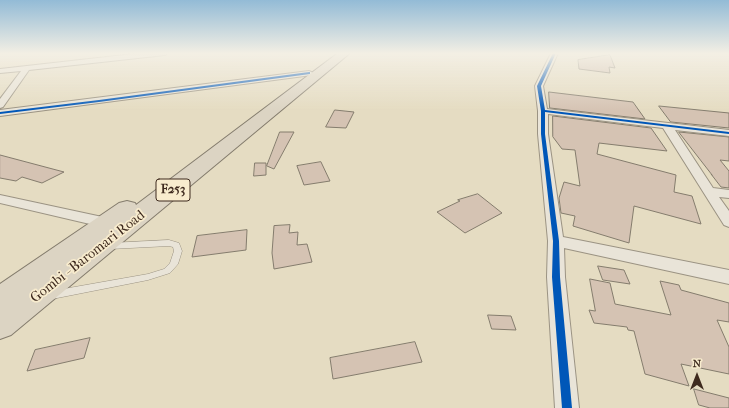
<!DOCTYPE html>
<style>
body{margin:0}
#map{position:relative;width:729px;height:408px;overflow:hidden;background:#e5dcc2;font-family:"IM FELL French Canon",serif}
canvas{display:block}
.north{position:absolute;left:677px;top:356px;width:40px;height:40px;-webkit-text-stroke:3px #f8ecce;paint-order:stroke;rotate:0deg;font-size:11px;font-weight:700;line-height:16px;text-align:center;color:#3e2a1e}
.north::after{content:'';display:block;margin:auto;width:14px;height:18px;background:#3e2a1e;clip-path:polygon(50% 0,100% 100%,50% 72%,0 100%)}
</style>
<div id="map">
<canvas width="729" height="408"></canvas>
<div class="north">N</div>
</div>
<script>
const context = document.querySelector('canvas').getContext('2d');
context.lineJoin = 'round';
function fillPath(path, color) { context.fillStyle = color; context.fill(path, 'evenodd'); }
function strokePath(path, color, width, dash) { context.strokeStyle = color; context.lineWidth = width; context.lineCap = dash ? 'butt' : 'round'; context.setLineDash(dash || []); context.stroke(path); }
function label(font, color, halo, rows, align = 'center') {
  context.font = font + ' "IM FELL French Canon",serif'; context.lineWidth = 3.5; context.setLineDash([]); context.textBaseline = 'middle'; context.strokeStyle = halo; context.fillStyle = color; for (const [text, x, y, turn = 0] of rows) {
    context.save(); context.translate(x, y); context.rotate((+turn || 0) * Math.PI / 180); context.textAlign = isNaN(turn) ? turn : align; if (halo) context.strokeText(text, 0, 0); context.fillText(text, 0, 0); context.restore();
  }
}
const building = new Path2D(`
 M610 55 615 68 609 67 610 73 579 69 578 60Z
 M549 92 633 102 645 119 550 108Z
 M659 106 729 113V128L671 122Z
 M335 110 354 112 346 128 326 127Z
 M553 116 651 128 667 151 599 143 597 154 676 175 674 192 692 196 701 224 634 206 629 243 573 226 575 216 561 213 559 198 564 182 580 186 575 150 562 149 553 137Z
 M280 132H294L274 169 267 166Z
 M679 132 729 137V161L720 160 729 171V188L721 187 711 174 712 175Z
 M0 155 64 172 42 183 22 177 16 181 0 178Z
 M321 162 330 181 304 185 297 166Z
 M255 163H266V175L254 176Z
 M478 194 502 213 465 233 437 212 460 201 458 200Z
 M290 225 289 233 298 232 297 245 307 244 312 262 274 269 272 253 274 226Z
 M247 230 246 250 192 257 197 236Z
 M598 266 624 270 630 284 603 280Z
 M590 279 610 283 615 304 671 315 660 281 679 285 681 290 729 303V322L717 320 729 347V374L681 364 689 386 645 374 634 331 628 330 627 327 594 323 589 310 595 311Z
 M488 315 511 316 516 330 492 329Z
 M90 338 84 358 27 371 35 350Z
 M415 342 422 362 333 379 330 358Z
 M694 389 729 398V408H710L699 405Z`);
fillPath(building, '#d5c3b3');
strokePath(building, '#847c6d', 1);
const service = new Path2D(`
 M169 240 179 243 182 251 178 264 170 273 148 280 52 299 49 298 47 295 49 292 52 291 148 274 164 269 170 263 174 251 173 247 169 246 110 249 107 248 106 246 107 244 110 243Z`);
const minor = new Path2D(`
 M142 53H168L165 55 29 70 3 107 0 108V99L21 71 0 73V69Z
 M551 53H558L543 86 547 109 729 130V136L675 130 713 188 729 190V198L719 197 729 211V227L724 225 663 128 548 114V134L563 237 729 270V284L564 248 565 277 579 408H555L547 277 548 241 538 134V111L535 86Z
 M309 71 313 73 312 75 0 116V110Z
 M0 195 107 218 112 220 114 223 112 226 107 228 0 203Z`);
const primary = new Path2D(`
 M338 53H350L11 335 0 339V284L119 203 127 201 135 203 136 205Z`);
strokePath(service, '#9b9383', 1);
strokePath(minor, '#9b9383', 2);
strokePath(primary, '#847c6d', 2);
fillPath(service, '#e9e4d8');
fillPath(minor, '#e9e4d8');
fillPath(primary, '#dcd4c3');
fillPath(new Path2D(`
 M553 53H556L541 86 545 110 729 132V134L545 112V134L559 241 560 277 572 408H562L552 277 553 241 541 134V111L537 86Z
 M309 72H310V74L99 102 0 114V112L99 100Z`), '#0057b8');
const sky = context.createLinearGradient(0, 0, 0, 111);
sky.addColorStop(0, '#93bbd6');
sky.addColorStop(0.48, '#f3efe4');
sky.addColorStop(1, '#f3efe400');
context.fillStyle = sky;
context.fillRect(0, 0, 729, 111);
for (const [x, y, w] of [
 [173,190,34]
]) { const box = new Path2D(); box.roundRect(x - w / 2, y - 11, w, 22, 3); context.fillStyle = '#f8ecce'; context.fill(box); strokePath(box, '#3e2a1e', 1); }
label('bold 13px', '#3e2a1e', null, [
 ["F253",173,190]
]);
label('14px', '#3e2a1e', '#f8ecce', [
 ["Gombi - Baromari Road",88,257,-38]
]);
</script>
